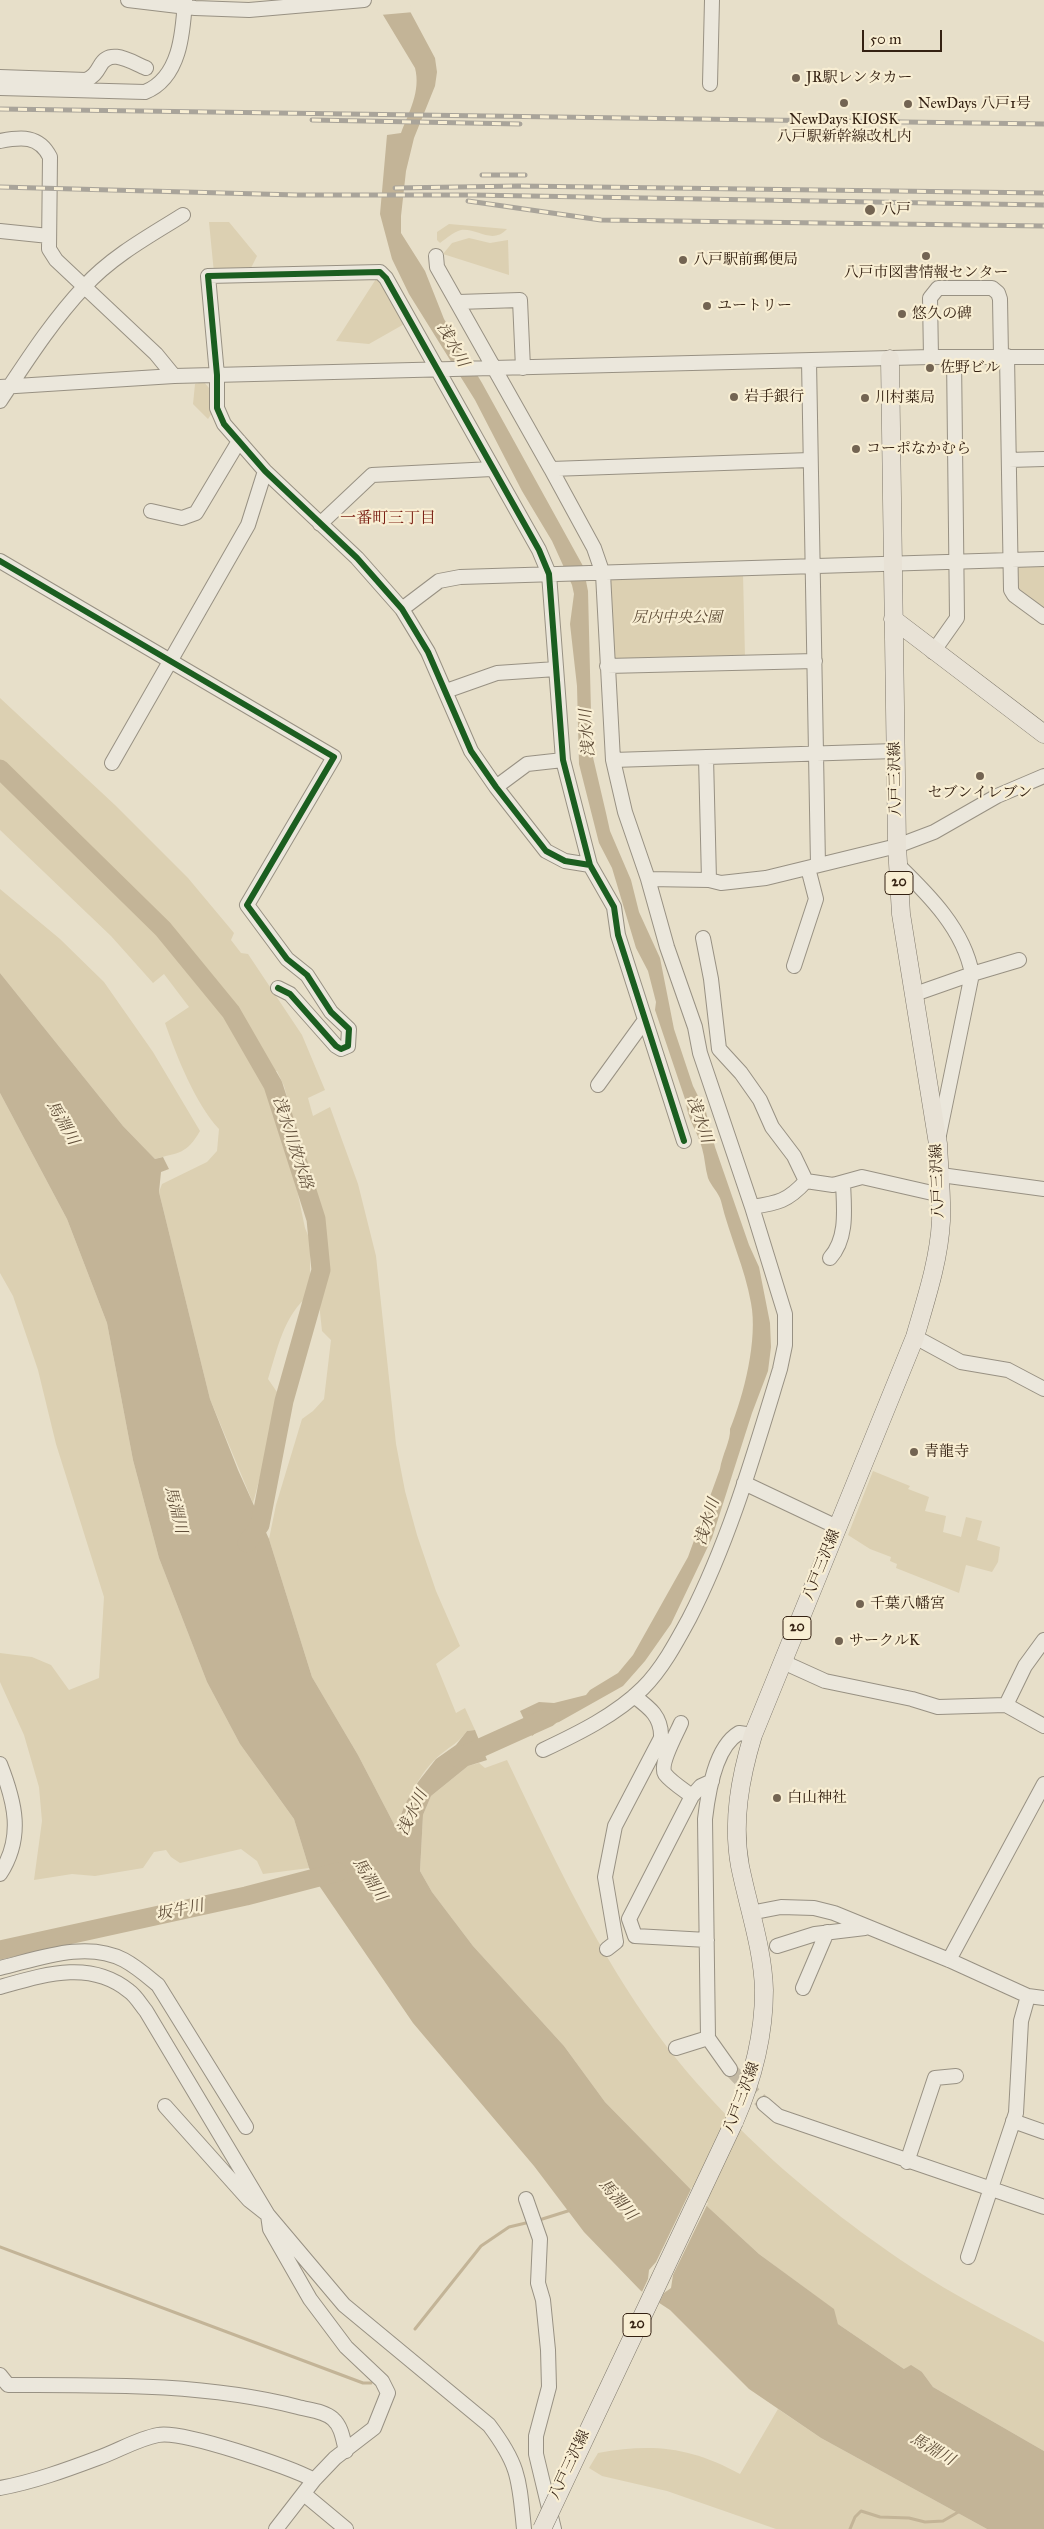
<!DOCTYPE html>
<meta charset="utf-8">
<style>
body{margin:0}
#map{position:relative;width:1044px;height:2529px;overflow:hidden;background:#e7dfc9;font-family:"IM FELL Great Primer",serif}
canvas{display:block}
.scale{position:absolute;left:862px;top:30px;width:80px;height:22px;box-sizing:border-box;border:2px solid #342112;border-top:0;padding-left:6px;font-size:15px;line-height:18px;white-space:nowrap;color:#342112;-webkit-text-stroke:4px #f8eed3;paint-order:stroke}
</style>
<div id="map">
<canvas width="1044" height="2529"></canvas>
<div class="scale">50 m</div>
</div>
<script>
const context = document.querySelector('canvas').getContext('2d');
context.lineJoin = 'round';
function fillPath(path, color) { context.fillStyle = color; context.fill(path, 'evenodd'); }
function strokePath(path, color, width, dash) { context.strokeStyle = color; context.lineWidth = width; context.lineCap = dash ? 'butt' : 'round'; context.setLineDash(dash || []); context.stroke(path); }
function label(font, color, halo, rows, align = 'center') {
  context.font = font + ' "IM FELL Great Primer","Noto Serif JP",serif'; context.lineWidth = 4.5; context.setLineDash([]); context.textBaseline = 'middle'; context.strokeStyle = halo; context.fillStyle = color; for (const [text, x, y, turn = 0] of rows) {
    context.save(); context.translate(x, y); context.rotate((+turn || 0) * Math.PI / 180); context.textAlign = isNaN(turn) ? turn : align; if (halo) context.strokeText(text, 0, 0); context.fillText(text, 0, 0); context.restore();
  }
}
fillPath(new Path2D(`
 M209 222H229L257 256 249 272 214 273Z
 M449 224 507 229C492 245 478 228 461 230 453 232 447 238 440 243L437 240V232Z
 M469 238 490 243 508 240 509 275 443 254 452 243Z
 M376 279H381L406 323 369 344 336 341Z
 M204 382 209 388 212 413 208 419 193 404 195 384Z
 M1044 564V611L1017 589V567L1019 565Z
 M743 574 745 657 611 662 608 579Z
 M0 698 115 805 188 878 234 933 231 940 241 953 248 954 302 1035 325 1090 308 1098 313 1116 330 1107 358 1184 376 1256 396 1444 405 1491 417 1535 436 1591 460 1646 436 1664 456 1713 465 1708 475 1730 467 1731C458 1743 452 1745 441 1754 421 1770 403 1805 396 1828L358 1755 312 1677 269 1539 276 1505 302 1419 313 1411 324 1399 331 1340 322 1331 319 1303 327 1262 321 1219 284 1086 277 1071 263 1076 292 1166 305 1228 310 1240V1294C283 1316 278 1348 268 1379L277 1392 270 1440 253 1503 210 1399 159 1192 162 1184 207 1162 217 1151 219 1129C195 1103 177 1057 165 1023L189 1007 164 974 153 983 111 936 0 830Z
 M0 889 60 939 104 982 153 1052 200 1131C186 1155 179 1152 155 1159L123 1126 0 973Z
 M0 1093 67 1219 107 1323 133 1460 159 1558 207 1682 240 1744 294 1819 309 1868 263 1874 257 1861 241 1849 180 1863 171 1857 166 1850 154 1852 143 1868 95 1876 72 1874 34 1880 42 1821 39 1787 24 1735 0 1682V1653L32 1657 51 1665 69 1690 99 1678 104 1597 56 1444 38 1370 13 1296 0 1273Z
 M873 1471 910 1486 908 1489 929 1497 925 1511 946 1516 943 1532 961 1537 966 1517 982 1521 977 1540 1000 1547 998 1562 992 1572 966 1565 959 1593 896 1568 897 1564 890 1561 891 1557 870 1549 848 1535Z
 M507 1760C549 1848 590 1937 646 2018 715 2119 826 2213 930 2279 966 2302 1006 2321 1044 2342V2451L933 2387 922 2372 904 2369 838 2324 833 2309 759 2254 709 2208 605 2102 564 2046 473 1946 432 1892 420 1871 423 1815 431 1796 468 1766 479 1763 485 1768Z
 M778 2409 821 2438 987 2529H776L667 2491 602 2476 589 2468 598 2453C652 2443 691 2447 740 2474Z`), '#dcd0b2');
fillPath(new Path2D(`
 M374 0H404L435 58 437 72 435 86 414 138 406 171 401 216V233L425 271 444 319 482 383 583 566 588 591 592 753 606 813 610 831 631 880 639 912 660 958 674 1029 693 1086 706 1112 715 1147 749 1245 759 1267 770 1323 771 1347 768 1371 752 1413 712 1538 671 1624 645 1661 623 1686 559 1722 543 1727 532 1736 520 1711 539 1702 554 1703 586 1695 590 1690 618 1673 633 1655 688 1557 720 1469C722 1455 731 1440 730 1429 744 1395 758 1339 751 1303 745 1268 729 1235 721 1201 719 1193 711 1186 708 1178 705 1168 705 1158 702 1148 698 1132 687 1119 686 1102L655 1010 656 1002 648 971 636 948 612 868 599 843 579 764 577 686 570 624 574 594 572 585 552 541 522 491 475 400 409 294 392 259 380 214 387 135 401 133C409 112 421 91 415 68Z
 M0 973 123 1126 155 1159 163 1157 169 1169 161 1172 159 1192 210 1399 238 1470 269 1539 312 1677 358 1755 396 1828 405 1804 418 1782 436 1759 456 1745 467 1731 475 1730 487 1760 468 1766 431 1796 423 1815 420 1871 432 1892 473 1946 564 2046 605 2102 709 2208 759 2254 834 2309 838 2324 904 2369 911 2365 922 2372 933 2387 1044 2451V2529H987L821 2438 749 2389 670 2310 641 2291 584 2232 534 2166 413 2023 320 1887 309 1868 294 1819 240 1744 207 1682 159 1558 133 1460 107 1323 67 1219 0 1093Z`), '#c3b497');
fillPath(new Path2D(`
 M372 0H407L414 12 380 15Z
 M692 2187 708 2203 673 2275 671 2288 664 2293 658 2305 641 2294 648 2279 649 2270 656 2262Z`), '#e7dfc9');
strokePath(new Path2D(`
 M536 2221 571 2210
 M0 2247 363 2383H371
 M415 2329 481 2246 509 2227 530 2222
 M850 2529 855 2517 861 2511 880 2517 909 2518 925 2522 943 2521 960 2511`), '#c3b497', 3);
strokePath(new Path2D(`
 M0 769 163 929 231 1012 273 1085 316 1219 321 1270 284 1401 260 1525 247 1543
 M458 1758 549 1717
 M0 1950 246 1896 338 1872`), '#c3b497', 19);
strokePath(new Path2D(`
 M730 2069 764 2104`), '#c3b9a4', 14, [14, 7]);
const minor = new Path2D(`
 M128 0 195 8 249 10 364 0
 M0 77 86 80C93 77 96 73 100 66 110 47 131 62 146 68
 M710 84 712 0
 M0 88 145 92C180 78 183 33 185 0
 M0 141C21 137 39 135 50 157L49 249 56 260 156 354 174 376
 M0 231 49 236
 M436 256 437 267 551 469
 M458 302 520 300 523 368
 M1007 356 1011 590 1014 595 1044 617
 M931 357 930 298 938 288H992L998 293 1000 299 1001 356
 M809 361 818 865
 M0 387 174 376 931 357H1044
 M0 401C26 362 52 321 84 287 111 257 149 236 183 215
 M1009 460 1044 459
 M151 511 182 518 196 513 239 441
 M320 524 372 475 492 469
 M0 561 334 757 247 905 287 959 307 975 331 1012 349 1029 348 1046 341 1049 336 1046 290 994 278 988
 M402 609 439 581 460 577 1044 559
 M933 652 957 618 954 357
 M607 666 815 661
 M446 691 497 673 556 669
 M706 757 709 880
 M613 760 895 751
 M112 763 248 525 265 471
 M496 787 527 764 563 760
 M590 865 565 861 546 851 496 787 471 751 428 652 402 609 357 558 265 471 224 424 217 408V375L208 276 380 272 386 278 539 550 549 574 563 760 590 865 614 907 618 935 684 1141
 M898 865C929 895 964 930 972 974L939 1135
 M648 879 709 880 721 883 766 878 897 846 934 832 997 796 1044 776
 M703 938 711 979 719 1049 741 1073 760 1100 772 1127 794 1156 806 1181
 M794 966 816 899 808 868
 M915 994 972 974 1019 960
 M598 1085 645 1020
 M941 1175 1044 1189
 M752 1207C778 1203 788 1201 806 1181L833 1185 862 1177 941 1195
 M830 1258C848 1238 844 1208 843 1183
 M915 1337 961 1362 1008 1370 1044 1389
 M744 1483 837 1527
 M783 1662 825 1681 912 1699 938 1707 1006 1705 1044 1726
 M1006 1705 1025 1666 1044 1640
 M681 1723C677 1733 659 1764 665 1774 671 1782 684 1790 692 1796
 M543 1750C577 1734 616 1715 643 1688 662 1669 676 1643 689 1619 730 1539 754 1454 780 1369L785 1345V1314L752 1207 700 1053 695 1027 667 947 648 879 625 812 613 760 603 574 594 548 551 469 810 460
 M0 1764C15 1802 24 1837 0 1874
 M750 1913 781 1907 814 1908 834 1913 949 1960 1028 1996 1044 1998
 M707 1940 635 1936 629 1919 692 1796 701 1786 712 1781
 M777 1946 815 1934 865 1928
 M607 1949 616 1942 605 1877 615 1826 661 1738C662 1717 650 1708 634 1696
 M949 1960 1044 1784
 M0 1968C38 1959 86 1940 124 1960 137 1967 147 1976 158 1985L246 2127
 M0 1987C43 1975 90 1959 129 1991 136 1996 141 2005 146 2011L268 2215 344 2305 489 2425C520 2466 519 2480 524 2529
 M803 1988 827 1932
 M676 2048 708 2038
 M730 2069 708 2038 705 1819C708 1793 715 1747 739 1733L753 1735
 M764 2104 778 2116 1044 2207
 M165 2106 249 2200 268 2215 270 2229 310 2299 346 2347 382 2381 388 2393 374 2428 335 2458 314 2480 276 2529
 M1013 2121 1044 2132
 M907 2162 935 2078 956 2076
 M526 2199 540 2239 538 2283 543 2300 548 2350 549 2387 536 2436V2454L554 2529
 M968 2257 1016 2113 1021 2021 1028 1996
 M0 2375 8 2385C104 2385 204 2383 298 2407 309 2410 325 2411 333 2419 342 2427 343 2440 346 2451
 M0 2488C33 2482 66 2470 98 2458 118 2451 137 2439 158 2435 182 2430 290 2467 314 2480
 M304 2494 346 2529`);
const major = new Path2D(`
 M893 619 1044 734
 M734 2122C753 2079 764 2037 764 1990 763 1949 748 1906 740 1866 732 1822 740 1778 753 1735L915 1337C926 1299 939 1260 941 1221 942 1195 939 1169 938 1144L901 914 897 846 890 359`);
strokePath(minor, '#989183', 16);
strokePath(major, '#7e776a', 19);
strokePath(minor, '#ebe7dc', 14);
strokePath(major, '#e8e2d6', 18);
const rail = new Path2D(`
 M0 109 1044 124
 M312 120 520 124
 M482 175H525
 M0 187 297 195H473L1044 205
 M395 188 519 186 1044 193
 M468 201 601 220 1044 226`);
strokePath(rail, '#a9a49a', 5);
strokePath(rail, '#f8eed3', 3, [9]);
const majorBridge = new Path2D(`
 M542 2529 734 2122`);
strokePath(majorBridge, '#7e776a', 19, []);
strokePath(majorBridge, '#e8e2d6', 18);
strokePath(new Path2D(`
 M0 561 334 757 247 905 287 959 307 975 331 1012 349 1029 348 1046 341 1049 336 1046 290 994 278 988
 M590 865 565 861 546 851 496 787 471 751 428 652 402 609 357 558 265 471 224 424 217 408V375L208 276 380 272 386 278 539 550 549 574 563 760 590 865 614 907 618 935 684 1141`), '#1b5e20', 6);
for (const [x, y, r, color] of [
 [796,78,5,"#736452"],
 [844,103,5,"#736452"],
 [908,104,5,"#736452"],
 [870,210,6,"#736452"],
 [926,256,5,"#736452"],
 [683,260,5,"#736452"],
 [707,306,5,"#736452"],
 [902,314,5,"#736452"],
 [930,368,5,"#736452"],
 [734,397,5,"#736452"],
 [865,398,5,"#736452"],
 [856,449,5,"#736452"],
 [980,776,5,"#736452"],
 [914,1452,5,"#736452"],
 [860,1604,5,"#736452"],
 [839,1641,5,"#736452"],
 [777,1798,5,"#736452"]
]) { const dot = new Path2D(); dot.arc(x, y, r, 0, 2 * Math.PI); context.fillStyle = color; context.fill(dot); strokePath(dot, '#f8eed3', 2); }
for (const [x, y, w] of [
 [899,883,28],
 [797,1628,28],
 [637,2325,28]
]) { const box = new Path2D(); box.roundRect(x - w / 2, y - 11.5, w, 23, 4); context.fillStyle = '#f8eed3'; context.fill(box); strokePath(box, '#342112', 1); }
label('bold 14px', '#342112', null, [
 ["20",899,883],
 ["20",797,1628],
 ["20",637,2325]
]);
label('15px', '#342112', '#f8eed3', [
 ["JR駅レンタカー",806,78],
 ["NewDays 八戸1号",918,104],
 ["NewDays KIOSK",844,120,"center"],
 ["八戸駅新幹線改札内",844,137,"center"],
 ["八戸",881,210],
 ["八戸駅前郵便局",693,260],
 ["八戸市図書情報センター",926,273,"center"],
 ["ユートリー",717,306],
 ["悠久の碑",912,314],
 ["佐野ビル",940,368],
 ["岩手銀行",744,397],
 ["川村薬局",875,398],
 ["コーポなかむら",866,449],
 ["セブンイレブン",980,793,"center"],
 ["青龍寺",924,1452],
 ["千葉八幡宮",870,1604],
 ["サークルK",849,1641],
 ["白山神社",787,1798]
], 'left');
label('italic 15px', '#5c4a35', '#f8eed3', [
 ["尻内中央公園",677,618]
]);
label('15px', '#342112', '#f8eed3', [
 ["八戸三沢線",896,779,-91],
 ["八戸三沢線",938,1181,-92],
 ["八戸三沢線",822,1565,-68],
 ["八戸三沢線",742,2098,-69],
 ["八戸三沢線",570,2465,-65]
]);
label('italic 16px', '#604e39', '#f8eed3', [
 ["浅水川",452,345,61],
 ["浅水川",588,733,-94],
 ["浅水川",699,1120,71],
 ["馬淵川",62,1123,60],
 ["浅水川放水路",292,1143,72],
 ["馬淵川",175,1510,76],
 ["浅水川",708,1522,-73],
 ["浅水川",413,1813,-64],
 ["馬淵川",369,1880,57],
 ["坂牛川",180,1911,-12],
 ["馬淵川",617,2200,49],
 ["馬淵川",932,2450,30]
]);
label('16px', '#7a1f14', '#f8eed3', [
 ["一番町三丁目",388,519]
]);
</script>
